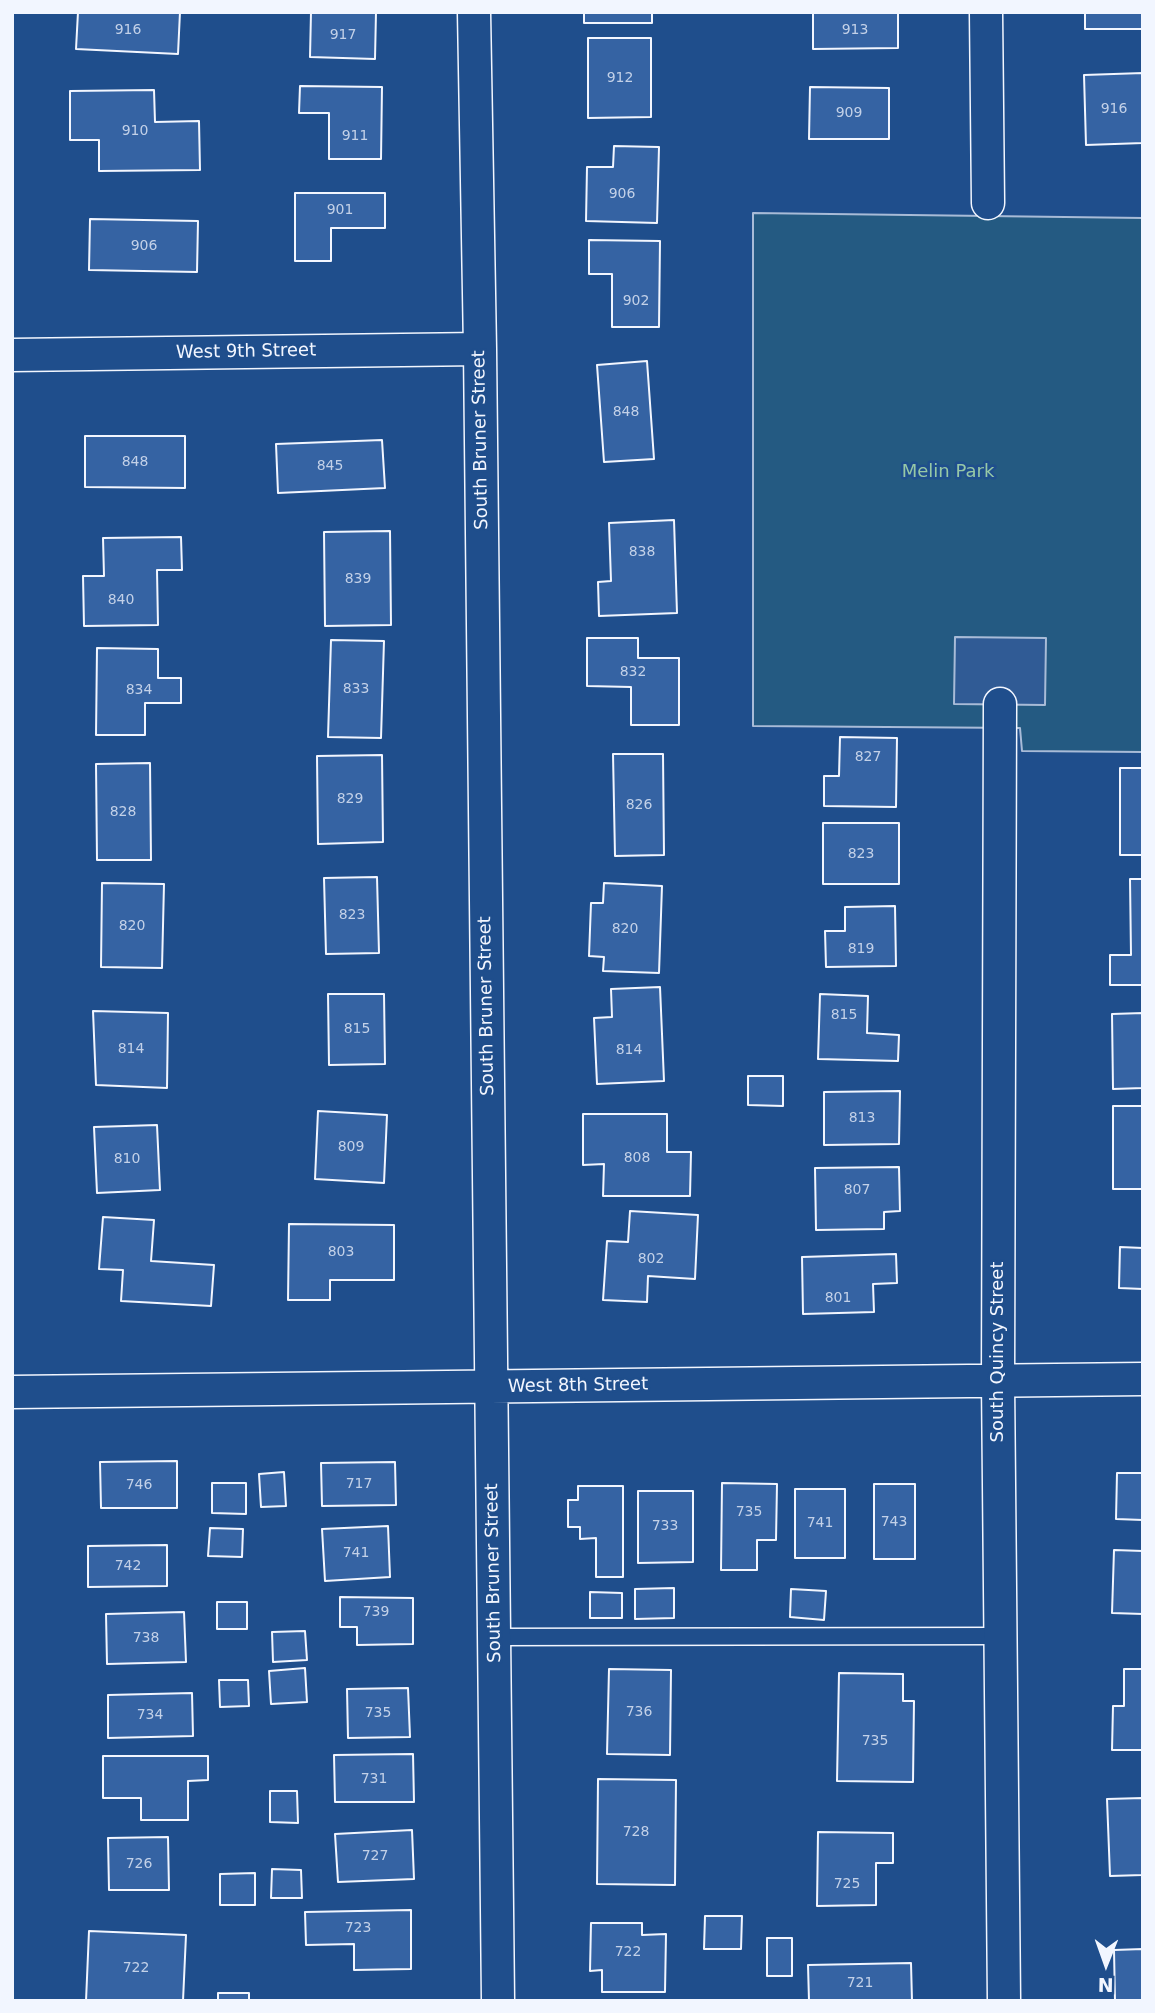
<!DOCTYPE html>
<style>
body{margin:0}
#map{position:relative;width:1155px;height:2013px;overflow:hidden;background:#1f4e8c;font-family:"DejaVu Sans",sans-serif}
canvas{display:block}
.frame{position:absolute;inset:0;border:14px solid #f2f6ff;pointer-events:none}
.north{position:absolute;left:1071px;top:1929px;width:70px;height:70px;-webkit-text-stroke:5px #1f4e8c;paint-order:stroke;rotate:181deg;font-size:19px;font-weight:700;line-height:28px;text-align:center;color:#f2f6ff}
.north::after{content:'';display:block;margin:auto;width:24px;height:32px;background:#f2f6ff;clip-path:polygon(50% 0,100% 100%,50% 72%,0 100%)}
</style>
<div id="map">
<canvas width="1155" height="2013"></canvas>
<div class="frame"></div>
<div class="north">N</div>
</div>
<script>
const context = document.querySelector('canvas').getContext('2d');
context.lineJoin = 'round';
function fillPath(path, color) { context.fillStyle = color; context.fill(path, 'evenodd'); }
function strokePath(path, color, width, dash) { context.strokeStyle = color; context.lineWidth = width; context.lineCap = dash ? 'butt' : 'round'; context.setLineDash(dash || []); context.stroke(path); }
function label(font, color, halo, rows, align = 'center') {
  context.font = font + ' "DejaVu Sans",sans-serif'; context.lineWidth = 5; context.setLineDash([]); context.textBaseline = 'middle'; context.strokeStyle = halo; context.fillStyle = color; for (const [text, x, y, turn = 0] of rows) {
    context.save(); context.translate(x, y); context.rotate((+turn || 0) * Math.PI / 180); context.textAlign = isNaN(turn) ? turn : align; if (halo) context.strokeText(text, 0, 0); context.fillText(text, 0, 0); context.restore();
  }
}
const green = new Path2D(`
 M753 213 1143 218V752L1022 751 1020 728 753 726Z`);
fillPath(green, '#245a82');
strokePath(green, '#a8bbd7', 2);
const parking = new Path2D(`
 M955 637 1046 638 1045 705 954 704Z`);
fillPath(parking, '#305b95');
strokePath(parking, '#a8bbd7', 2);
const building = new Path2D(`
 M78 12H180L178 54 76 49Z
 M311 12H376L375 59 310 57Z
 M584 12H652V23H584Z
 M813 12H898V48L813 49Z
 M1085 12H1143V29H1085Z
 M588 38H651V117L588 118Z
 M1143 73V143L1086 145 1084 75Z
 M300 86 382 87 381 159H329V113H299Z
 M810 87 889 88V139H809Z
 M154 90 155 122 199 121 200 170 99 171V140H70V91Z
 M614 146 659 147 657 223 586 221 587 167H613Z
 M295 193H385V228H331V261H295Z
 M90 219 198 221 197 272 89 270Z
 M589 240 660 241 659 327H612V274H589Z
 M647 361 654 459 604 462 597 365Z
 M85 436H185V488L85 487Z
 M382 440 385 488 278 493 276 444Z
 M674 520 677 613 599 616 598 582 611 581 609 523Z
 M390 531 391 625 325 626 324 532Z
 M181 537 182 570H157L158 625 84 626 83 576H104L103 538Z
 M587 638H638V658H679V725H631V687L587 686Z
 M331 640 384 641 381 738 328 737Z
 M97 648 158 649V678H181V703H145V735H96Z
 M840 737 897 738 896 807 824 806V776H839Z
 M613 754H663L664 855 615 856Z
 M382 755 383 842 318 844 317 756Z
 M150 763 151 860H97L96 764Z
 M1120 768H1143V855H1120Z
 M823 823H899V884H823Z
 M377 877 379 953 326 954 324 878Z
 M1130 879H1143V985H1110V955H1131Z
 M102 883 164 884 162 968 101 967Z
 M604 883 662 886 659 973 603 971 604 957 589 956 591 903H603Z
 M895 906 896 966 826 967 825 931H845V907Z
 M660 987 664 1081 597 1084 594 1018 612 1017 611 989Z
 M328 994H384L385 1064 329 1065Z
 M820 994 868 996 867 1033 899 1035 898 1061 818 1059Z
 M93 1011 168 1013 167 1088 96 1085Z
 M1143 1013V1088L1113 1089 1112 1014Z
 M748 1076H783V1106L748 1105Z
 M900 1091 899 1144 824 1145V1092Z
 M1113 1106H1143V1189H1113Z
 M318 1111 387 1115 384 1183 315 1179Z
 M583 1114H667V1152H691L690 1196H603L604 1164 583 1165Z
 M157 1125 160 1190 97 1193 94 1127Z
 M899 1167 900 1211 884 1212V1229L816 1230 815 1168Z
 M630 1211 698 1215 695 1279 648 1276 647 1302 603 1300 607 1241 628 1242Z
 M103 1217 154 1220 151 1261 214 1265 211 1306 121 1301 123 1270 99 1269Z
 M289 1224 394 1225V1280H330V1300H288Z
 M1120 1247 1143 1248V1289L1119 1288Z
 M896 1254 897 1283 873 1284 874 1312 803 1314 802 1257Z
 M177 1461V1508H101L100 1462Z
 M395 1462 396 1505 322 1506 321 1463Z
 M284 1472 286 1506 261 1507 259 1474Z
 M1117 1473H1143V1520L1116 1519Z
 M212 1483H246V1514L212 1513Z
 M722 1483 777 1484 776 1540H757V1570H721Z
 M874 1484H915V1559H874Z
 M578 1486H623V1577H596V1538L580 1539V1527H568V1500H578Z
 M795 1489H845V1558H795Z
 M638 1491H693V1562L638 1563Z
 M388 1526 390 1577 325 1581 322 1529Z
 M210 1528 243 1529 242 1557 208 1556Z
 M167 1545V1586L88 1587V1546Z
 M1114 1550 1143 1551V1614L1112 1613Z
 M674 1588V1618L635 1619V1589Z
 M791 1589 826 1591 824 1620 790 1617Z
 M590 1592 622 1593V1618H590Z
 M340 1597 413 1598V1644L357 1645V1627H340Z
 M217 1602H247V1629H217Z
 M184 1612 186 1662 107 1664 106 1614Z
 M305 1631 307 1660 273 1662 272 1632Z
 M305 1668 307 1702 271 1704 269 1671Z
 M609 1669 671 1670 670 1755 607 1754Z
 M1124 1669H1143V1750H1112L1113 1706H1124Z
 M839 1673 903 1674V1701H914L913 1782 837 1781Z
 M219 1680H248L249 1706 220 1707Z
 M408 1688 410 1737 348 1738 347 1689Z
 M192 1693 193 1736 108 1738V1695Z
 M413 1754 414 1802H335L334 1755Z
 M103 1756H208V1780L188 1781V1820H141V1798H103Z
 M598 1779 676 1780 675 1885 597 1884Z
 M270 1791H297L298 1823 270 1822Z
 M1143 1798V1875L1110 1876 1107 1799Z
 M412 1830 414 1879 338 1882 335 1834Z
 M818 1832 893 1833V1863H876V1905L817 1906Z
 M168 1837 169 1890H109L108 1838Z
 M272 1869 301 1870 302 1898H271Z
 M255 1873V1905H220V1874Z
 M411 1910V1969L354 1970V1944L306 1945 305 1912Z
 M705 1916H742L741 1949H704Z
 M591 1923H642V1935L666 1934 665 1992H602V1970L590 1971Z
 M89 1931 186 1935 183 2001H86Z
 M767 1938H792V1976H767Z
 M1143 1949V2001H1115L1114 1950Z
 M911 1963 912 2001H809L808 1965Z
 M218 1993H249V2001H218Z`);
fillPath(building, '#3563a3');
strokePath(building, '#f2f6ff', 2);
const lane = new Path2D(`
 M494 1637 1000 1636`);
const street = new Path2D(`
 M474 12 480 349 498 2001
 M986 12 988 203
 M12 355 480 349
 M1000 704 998 1381 1004 2001
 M12 1392 1143 1379`);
strokePath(lane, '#f2f6ff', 19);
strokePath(street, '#f2f6ff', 35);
strokePath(lane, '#1f4e8c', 16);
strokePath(street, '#1f4e8c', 32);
label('14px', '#c3d1e8', null, [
 ["916",128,30],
 ["913",855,30],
 ["917",343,35],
 ["912",620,78],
 ["916",1114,109],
 ["909",849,113],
 ["910",135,131],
 ["911",355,136],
 ["906",622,194],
 ["901",340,210],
 ["906",144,246],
 ["902",636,301],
 ["848",626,412],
 ["848",135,462],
 ["845",330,466],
 ["838",642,552],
 ["839",358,579],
 ["840",121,600],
 ["832",633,672],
 ["833",356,689],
 ["834",139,690],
 ["827",868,757],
 ["829",350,799],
 ["826",639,805],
 ["828",123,812],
 ["823",861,854],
 ["823",352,915],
 ["820",132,926],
 ["820",625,929],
 ["819",861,949],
 ["815",844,1015],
 ["815",357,1029],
 ["814",131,1049],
 ["814",629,1050],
 ["813",862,1118],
 ["809",351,1147],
 ["808",637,1158],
 ["810",127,1159],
 ["807",857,1190],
 ["803",341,1252],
 ["802",651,1259],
 ["801",838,1298],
 ["717",359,1484],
 ["746",139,1485],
 ["735",749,1512],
 ["743",894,1522],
 ["741",820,1523],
 ["733",665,1526],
 ["741",356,1553],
 ["742",128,1566],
 ["739",376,1612],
 ["738",146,1638],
 ["736",639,1712],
 ["735",378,1713],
 ["734",150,1715],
 ["735",875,1741],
 ["731",374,1779],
 ["728",636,1832],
 ["727",375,1856],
 ["726",139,1864],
 ["725",847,1884],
 ["723",358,1928],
 ["722",628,1952],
 ["722",136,1968],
 ["721",860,1983]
]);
label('18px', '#f2f6ff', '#1f4e8c', [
 ["West 9th Street",246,352,-1],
 ["South Bruner Street",481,440,-91],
 ["South Bruner Street",487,1006,-91],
 ["South Quincy Street",998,1352,-90],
 ["West 8th Street",578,1386,-1],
 ["South Bruner Street",494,1573,-91]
]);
label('18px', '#97c8a6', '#1f4e8c', [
 ["Melin Park",948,472]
]);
</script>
